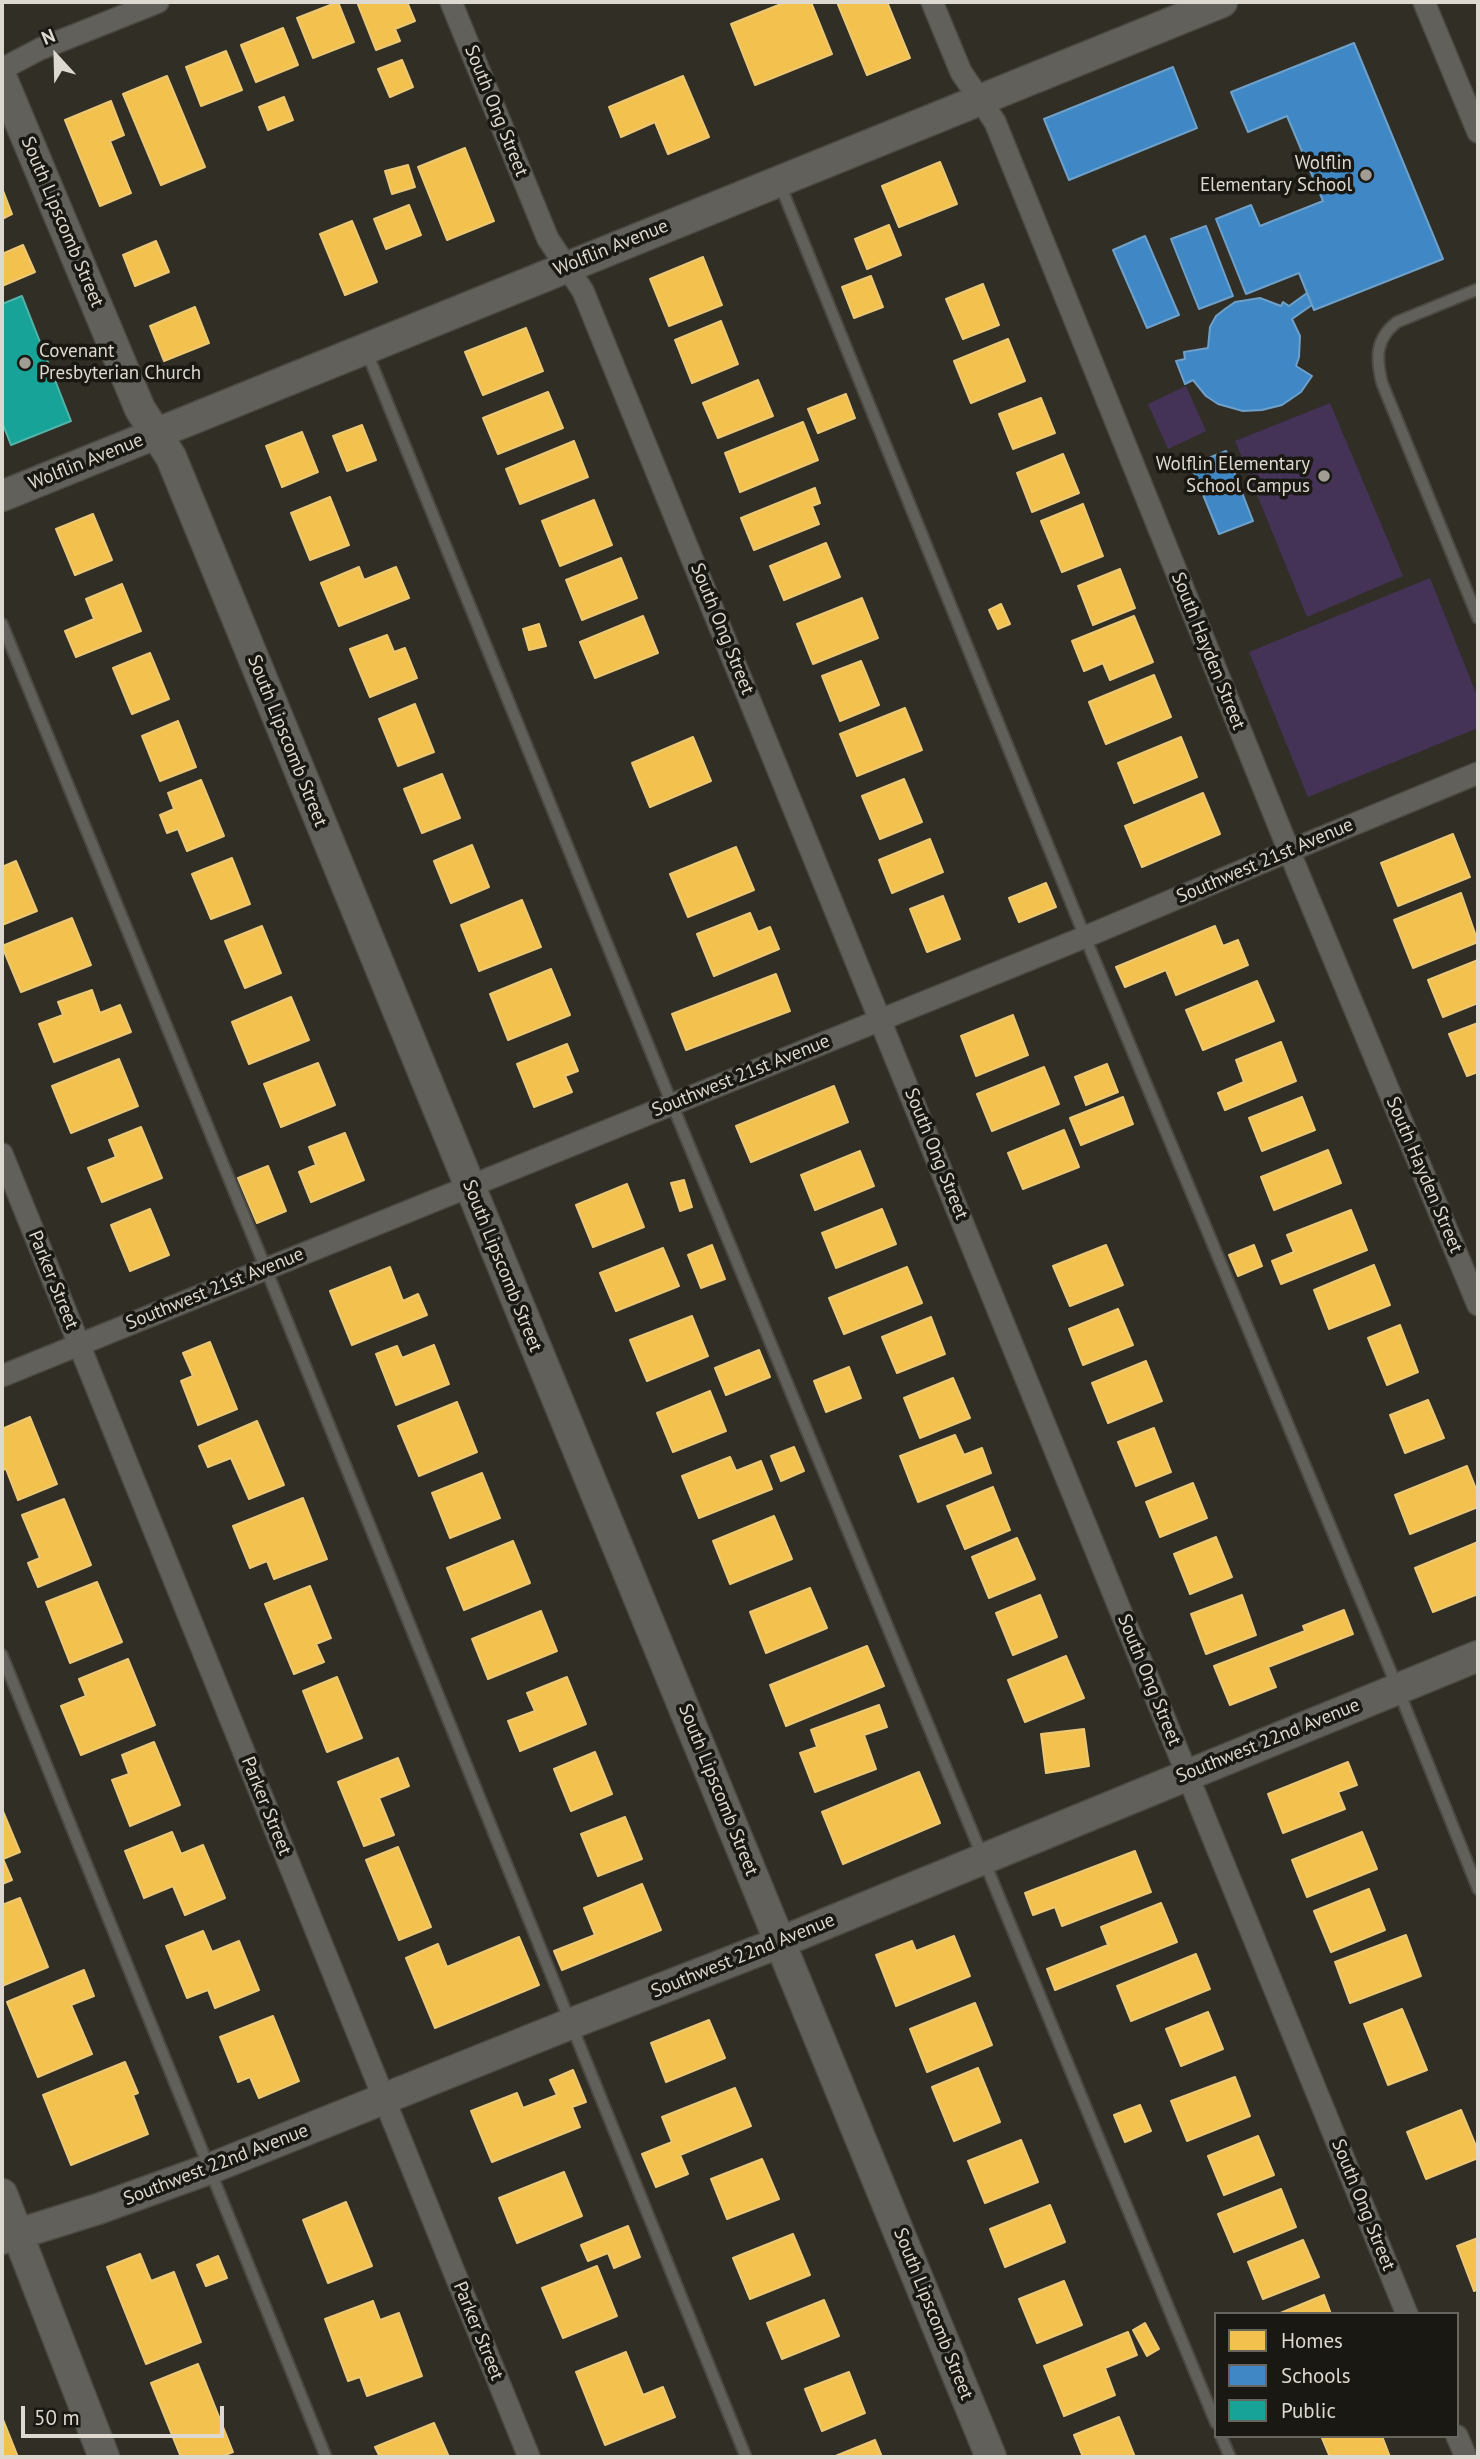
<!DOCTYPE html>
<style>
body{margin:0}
#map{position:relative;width:1480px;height:2459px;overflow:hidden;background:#312e26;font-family:"PT Sans",sans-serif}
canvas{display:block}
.frame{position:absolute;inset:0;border:4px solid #ddd9d1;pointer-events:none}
.legend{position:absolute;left:1214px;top:2312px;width:245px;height:126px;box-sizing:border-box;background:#1a1812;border:2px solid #68655e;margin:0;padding:9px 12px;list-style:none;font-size:21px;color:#ddd9d1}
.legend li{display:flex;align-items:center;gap:14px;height:35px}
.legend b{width:35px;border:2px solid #68655e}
.north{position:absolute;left:21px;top:21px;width:70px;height:70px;-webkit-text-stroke:5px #1a1812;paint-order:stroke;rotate:338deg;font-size:19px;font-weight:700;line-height:28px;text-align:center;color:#ddd9d1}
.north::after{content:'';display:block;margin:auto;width:24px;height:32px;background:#ddd9d1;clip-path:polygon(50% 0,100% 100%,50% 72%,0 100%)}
.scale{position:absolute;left:21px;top:2406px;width:203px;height:32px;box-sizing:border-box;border:4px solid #ddd9d1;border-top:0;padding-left:9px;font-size:21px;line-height:24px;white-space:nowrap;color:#ddd9d1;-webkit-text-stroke:5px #1a1812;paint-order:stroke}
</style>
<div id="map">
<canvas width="1480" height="2459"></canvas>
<div class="frame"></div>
<ul class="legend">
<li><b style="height:19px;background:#f2c14e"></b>Homes</li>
<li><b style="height:19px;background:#3f88c5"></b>Schools</li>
<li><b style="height:19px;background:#17a398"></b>Public</li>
</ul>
<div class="north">N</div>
<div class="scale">50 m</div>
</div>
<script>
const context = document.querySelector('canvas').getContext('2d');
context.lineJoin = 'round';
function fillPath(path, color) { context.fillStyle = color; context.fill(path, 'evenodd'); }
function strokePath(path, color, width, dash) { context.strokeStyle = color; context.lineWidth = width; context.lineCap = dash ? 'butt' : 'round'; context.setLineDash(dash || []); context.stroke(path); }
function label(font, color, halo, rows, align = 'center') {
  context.font = font + ' "PT Sans",sans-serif'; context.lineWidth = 7; context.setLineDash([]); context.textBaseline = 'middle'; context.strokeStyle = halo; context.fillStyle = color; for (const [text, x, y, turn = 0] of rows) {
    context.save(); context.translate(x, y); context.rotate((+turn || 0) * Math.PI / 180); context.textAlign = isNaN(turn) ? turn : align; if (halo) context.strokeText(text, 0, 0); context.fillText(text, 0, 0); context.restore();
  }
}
fillPath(new Path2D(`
 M1186 386 1206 431 1168 449 1148 404Z
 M1330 403 1403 576 1307 617 1235 441Z
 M1430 578 1478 698V728L1308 797 1249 652Z`), '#443356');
const homes = new Path2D(`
 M338 2 354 42 313 58 297 18Z
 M357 2H407L415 21 395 29 400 41 376 50Z
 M786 2H811L832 54 755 85 731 24Z
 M837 2H887L910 58 867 75Z
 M283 28 298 65 256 82 241 45Z
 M226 51 242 90 201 106 186 67Z
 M402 60 413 87 390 97 378 69Z
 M167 76 205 167 161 185 123 94Z
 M683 76 709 137 668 154 655 122 621 137 609 107Z
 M284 97 293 120 268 130 259 107Z
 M111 101 124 135 110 141 131 193 100 206 65 120Z
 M465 148 494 221 447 240 418 167Z
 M940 162 957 204 899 227 882 186Z
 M408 165 415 187 392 194 385 171Z
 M2 188 12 214 2 219Z
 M409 205 421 235 386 249 374 219Z
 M352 221 377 282 345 295 320 234Z
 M889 225 901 255 867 269 855 239Z
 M156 241 169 272 135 286 123 255Z
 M23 245 35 272 2 286V254Z
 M703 257 722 305 669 326 650 279Z
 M871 276 883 307 854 318 842 287Z
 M983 284 999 325 963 339 946 299Z
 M195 307 209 343 164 361 150 326Z
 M721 321 738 364 692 383 675 340Z
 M526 328 543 371 483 395 465 352Z
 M1008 339 1025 381 971 403 954 361Z
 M758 380 773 416 718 438 703 403Z
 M548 392 563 428 498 454 483 418Z
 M846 394 855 418 818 433 808 409Z
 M1041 398 1055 433 1013 449 999 414Z
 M803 422 818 460 740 492 725 453Z
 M362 425 376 460 347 471 333 436Z
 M302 432 318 472 282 487 266 446Z
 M574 441 588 477 520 504 506 469Z
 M1063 454 1079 493 1032 512 1017 473Z
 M815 488 820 503 812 506 819 524 754 550 741 518Z
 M330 497 349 545 310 560 291 513Z
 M594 500 612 545 560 566 542 521Z
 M1083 504 1103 556 1062 572 1041 521Z
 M93 514 112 560 75 575 56 529Z
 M826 543 840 577 784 600 770 566Z
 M621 558 637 598 582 620 566 580Z
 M359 567 364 580 396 567 409 598 339 626 321 583Z
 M1120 569 1135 608 1093 625 1078 586Z
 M122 584 141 631 76 657 65 631 94 619 86 599Z
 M862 598 878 638 813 664 797 624Z
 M1001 604 1010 624 998 629 989 610Z
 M643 616 658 653 595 678 580 642Z
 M1134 616 1153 662 1110 680 1103 663 1084 671 1072 641Z
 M539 624 546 646 529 650 523 629Z
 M387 635 394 652 405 648 417 678 370 697 350 649Z
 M150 653 169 699 132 714 113 668Z
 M861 661 879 705 840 721 822 676Z
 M1154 675 1171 717 1106 744 1089 702Z
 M415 704 434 752 398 766 379 719Z
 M905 708 922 750 857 776 840 734Z
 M178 721 196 767 160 781 142 736Z
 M693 737 711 781 650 807 632 763Z
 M1181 737 1197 777 1134 803 1118 763Z
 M442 774 460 818 422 833 404 789Z
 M904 779 922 822 880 839 862 796Z
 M201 780 224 836 187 851 178 829 167 833 160 815 174 809 168 793Z
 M1203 793 1220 834 1142 867 1125 826Z
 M1453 834 1470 877 1398 906 1381 863Z
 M930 839 943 872 892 893 879 860Z
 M472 845 489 887 451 903 434 861Z
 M736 847 754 890 688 917 670 874Z
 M232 858 250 904 211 919 192 874Z
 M16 861 37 911 2 925V867Z
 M1046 883 1056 907 1019 922 1009 898Z
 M1461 893 1478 942 1413 968 1394 920Z
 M943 896 960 939 927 952 910 909Z
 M522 900 541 947 479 971 461 925Z
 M750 913 758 932 770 927 779 949 714 976 697 934Z
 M72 918 91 965 21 992 2 946Z
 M262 926 281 973 245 988 225 941Z
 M1215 926 1223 946 1238 940 1248 965 1176 995 1166 970 1125 987 1116 967Z
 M1478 960V1003L1443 1017 1428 980Z
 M551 969 570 1015 508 1040 490 994Z
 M776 974 790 1011 686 1050 672 1014Z
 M1257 981 1274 1021 1203 1050 1186 1010Z
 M92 990 100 1013 120 1005 131 1032 54 1062 39 1024 63 1015 58 1002Z
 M291 997 309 1040 249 1064 232 1022Z
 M1013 1015 1028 1055 976 1076 961 1036Z
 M1478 1023V1072L1467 1076 1449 1034Z
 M1281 1042 1296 1081 1225 1110 1218 1093 1244 1082 1236 1060Z
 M567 1044 578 1071 565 1076 572 1092 534 1107 517 1064Z
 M119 1059 138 1106 71 1133 52 1086Z
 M318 1063 335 1105 281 1127 264 1084Z
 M1107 1064 1118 1092 1086 1105 1075 1077Z
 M1044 1067 1059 1104 992 1131 977 1094Z
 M834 1086 848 1122 751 1162 736 1126Z
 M1123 1097 1133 1124 1081 1145 1070 1118Z
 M1302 1097 1315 1130 1262 1151 1249 1118Z
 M141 1127 162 1178 102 1202 88 1168 116 1157 109 1140Z
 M1064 1130 1079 1167 1023 1189 1008 1153Z
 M345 1133 364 1180 311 1202 299 1172 316 1165 309 1147Z
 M1328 1150 1341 1183 1274 1210 1261 1177Z
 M860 1151 874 1186 815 1210 801 1175Z
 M268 1166 286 1211 257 1223 238 1178Z
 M684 1180 692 1207 680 1211 671 1183Z
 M627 1184 644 1227 593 1247 576 1205Z
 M150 1209 169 1255 130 1271 111 1225Z
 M882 1209 896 1244 836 1268 822 1233Z
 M1351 1210 1367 1250 1281 1284 1272 1261 1294 1252 1287 1235Z
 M712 1245 725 1279 701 1288 688 1255Z
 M1106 1245 1123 1285 1070 1306 1053 1266Z
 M1254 1245 1262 1266 1238 1276 1229 1255Z
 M663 1248 679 1286 616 1311 600 1273Z
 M1374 1265 1390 1305 1329 1329 1314 1290Z
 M390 1267 403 1301 418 1294 427 1315 352 1345 330 1291Z
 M907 1267 922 1303 844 1334 829 1298Z
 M1118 1309 1133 1345 1083 1365 1069 1329Z
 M692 1316 708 1356 647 1381 630 1340Z
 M931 1317 945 1354 897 1373 882 1337Z
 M1400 1325 1418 1372 1387 1385 1368 1338Z
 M210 1342 237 1409 198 1425 181 1381 193 1376 183 1353Z
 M434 1345 449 1384 396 1405 376 1354 397 1346 402 1358Z
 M759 1350 770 1377 726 1395 715 1368Z
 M1146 1361 1162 1401 1108 1423 1092 1383Z
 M849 1367 861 1398 826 1412 814 1381Z
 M953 1378 970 1418 920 1438 904 1398Z
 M710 1391 726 1431 673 1452 657 1413Z
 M1428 1400 1444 1438 1405 1453 1390 1415Z
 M457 1402 477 1452 419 1476 398 1426Z
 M30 1417 57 1484 18 1500 6 1469 2 1470V1429Z
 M257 1421 284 1485 249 1499 231 1458 208 1467 199 1446Z
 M1154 1428 1171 1472 1136 1486 1118 1442Z
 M955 1435 964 1455 982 1448 991 1473 918 1502 900 1456Z
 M794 1447 804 1471 781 1481 771 1456Z
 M730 1457 736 1471 761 1461 772 1489 699 1518 682 1476Z
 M1467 1466 1478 1494V1507L1410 1534 1395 1495Z
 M482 1473 500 1518 450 1538 432 1493Z
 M1193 1483 1207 1518 1160 1537 1146 1502Z
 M993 1487 1010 1530 965 1549 947 1506Z
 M303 1498 327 1559 274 1579 267 1561 250 1568 233 1526Z
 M64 1499 91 1565 38 1587 28 1563 40 1558 22 1515Z
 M774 1516 792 1559 730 1584 713 1541Z
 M1216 1537 1232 1577 1190 1594 1174 1554Z
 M1017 1538 1035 1579 989 1598 972 1557Z
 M513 1541 530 1583 464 1610 447 1568Z
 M1478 1542V1594L1433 1612 1415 1568Z
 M97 1582 122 1642 70 1663 46 1602Z
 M310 1586 331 1638 316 1644 324 1662 294 1674 265 1604Z
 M810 1588 827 1628 766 1653 750 1612Z
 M1040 1595 1057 1637 1013 1655 996 1613Z
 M1242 1595 1256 1635 1206 1654 1191 1614Z
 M1344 1610 1353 1634 1268 1667 1276 1687 1230 1705 1214 1666 1305 1631 1303 1626Z
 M541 1611 557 1651 488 1679 472 1639Z
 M867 1646 884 1686 786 1726 770 1685Z
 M1066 1656 1084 1698 1025 1722 1008 1680Z
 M128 1659 155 1725 81 1755 61 1706 86 1696 79 1679Z
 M337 1677 362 1738 327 1752 303 1691Z
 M567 1677 586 1724 520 1751 508 1721 535 1711 527 1693Z
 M879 1705 887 1727 864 1735 876 1769 815 1792 800 1753 817 1747 811 1730Z
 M1084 1729 1089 1766 1046 1773 1041 1734Z
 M154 1742 180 1805 130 1826 112 1780 129 1774 122 1755Z
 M595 1752 612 1794 571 1811 554 1769Z
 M398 1758 409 1786 379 1798 394 1835 364 1846 338 1782Z
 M1348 1762 1357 1785 1338 1792 1345 1809 1283 1833 1268 1794Z
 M919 1772 940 1823 843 1864 822 1812Z
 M2 1809 20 1852 3 1859 12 1880 2 1884Z
 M625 1817 642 1859 598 1876 581 1834Z
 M172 1832 181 1854 203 1845 225 1898 185 1915 173 1886 144 1898 125 1851Z
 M1362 1832 1377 1869 1307 1897 1292 1860Z
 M398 1847 431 1927 399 1940 366 1860Z
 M1135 1851 1151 1892 1062 1926 1055 1907 1033 1915 1025 1893Z
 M642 1884 661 1930 562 1970 554 1951 595 1935 584 1908Z
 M1369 1889 1385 1930 1331 1952 1314 1911Z
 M20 1898 48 1967 2 1986V1905Z
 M1161 1903 1177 1942 1055 1990 1047 1969 1108 1945 1101 1927Z
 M203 1931 212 1952 239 1941 259 1990 215 2008 208 1990 187 1998 166 1946Z
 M1406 1935 1421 1976 1350 2003 1335 1962Z
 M954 1936 970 1976 896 2006 876 1955 912 1941 916 1951Z
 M519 1937 539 1985 435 2028 406 1958 438 1944 447 1967Z
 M1196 1954 1210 1989 1131 2021 1117 1986Z
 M84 1970 94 1996 71 2005 92 2054 38 2077 7 2002Z
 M975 2003 992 2045 927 2072 910 2029Z
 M1402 2009 1427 2070 1388 2085 1364 2024Z
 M1208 2012 1223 2049 1181 2066 1166 2029Z
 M273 2016 299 2081 259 2098 250 2077 238 2082 220 2037Z
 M709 2020 725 2058 666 2082 651 2043Z
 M125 2062 138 2093 133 2095 148 2134 71 2165 43 2095Z
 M978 2068 1000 2122 954 2141 932 2087Z
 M573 2070 586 2102 572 2107 580 2127 492 2162 471 2111 517 2093 523 2108 557 2095 550 2080Z
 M1235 2077 1250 2116 1187 2141 1171 2101Z
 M735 2088 751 2126 680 2155 688 2174 656 2187 642 2154 672 2142 662 2117Z
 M1140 2105 1151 2131 1125 2142 1114 2115Z
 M1461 2110 1478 2151V2158L1426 2179 1407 2132Z
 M1258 2136 1274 2175 1224 2195 1208 2156Z
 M1021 2140 1038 2182 985 2203 968 2161Z
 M762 2159 779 2199 727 2219 711 2179Z
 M564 2172 582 2216 517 2243 499 2198Z
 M1281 2189 1296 2227 1234 2252 1218 2214Z
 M346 2202 372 2266 328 2283 303 2220Z
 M1050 2205 1065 2242 1005 2267 990 2229Z
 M628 2226 640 2257 614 2268 608 2253 588 2261 581 2245Z
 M793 2234 810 2275 750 2299 733 2258Z
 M1478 2238V2289L1474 2291 1457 2246Z
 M1303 2240 1319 2277 1263 2299 1248 2262Z
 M140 2254 151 2281 174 2272 201 2342 146 2364 107 2267Z
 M218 2256 227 2278 206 2286 197 2265Z
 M597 2266 617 2316 563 2338 542 2288Z
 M1064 2281 1082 2325 1037 2343 1019 2299Z
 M1324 2295 1331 2314H1278Z
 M824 2300 839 2336 782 2359 767 2323Z
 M373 2301 380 2320 399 2313 422 2376 367 2396 360 2377 348 2381 325 2319Z
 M1145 2323 1159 2349 1147 2356 1133 2330Z
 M1128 2332 1137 2355 1105 2368 1115 2395 1064 2416 1044 2366Z
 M626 2352 643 2395 663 2387 675 2417 605 2445 576 2372Z
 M198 2364 233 2452 220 2457H181L151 2383Z
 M849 2372 865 2413 822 2431 805 2389Z
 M2 2417 18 2457H2Z
 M1119 2417 1135 2457H1083L1074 2435Z
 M434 2423 449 2457H380L375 2447Z
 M1327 2436H1382L1390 2457H1330L1322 2438Z
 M875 2440 882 2457H833Z`);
fillPath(homes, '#f2c14e');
strokePath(homes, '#ecc875', 2);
const schools = new Path2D(`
 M1354 43 1443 259 1314 310 1299 273 1246 294 1216 219 1251 205 1260 226 1323 201 1287 116 1248 132 1231 92Z
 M1173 67 1197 128 1069 180 1044 119Z
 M1206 226 1233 296 1199 309 1171 239Z
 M1145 236 1179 315 1147 328 1113 250Z
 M1307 293 1312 305 1292 319 1300 336 1299 357 1296 366 1312 376 1301 392 1282 405 1262 410 1243 411 1218 404 1206 396 1193 380 1185 384 1176 361 1185 359 1184 352 1208 348 1210 327 1216 316 1225 309 1235 302 1260 298 1281 306 1283 302 1289 306Z
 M1226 451 1253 521 1219 534 1191 465Z`);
fillPath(schools, '#3f88c5');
strokePath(schools, '#6ea0c9', 2);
const public = new Path2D(`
 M22 296 71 421 11 445 2 422V304Z`);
fillPath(public, '#17a398');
strokePath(public, '#52b3a9', 2);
const lane = new Path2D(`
 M779 182 1085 937 1398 1689 1478 1889
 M1478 289 1397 322C1375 339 1376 358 1382 383L1478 618
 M366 350 672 1104 1216 2423
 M2 624 266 1269 746 2457
 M2 1655 326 2457
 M1221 2436 1230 2457`);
const street = new Path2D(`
 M451 2 548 239 583 291 1407 2314
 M932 2 961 72 995 122 1289 851 1478 1305
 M1424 2 1478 132
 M2 69 40 49 158 2
 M2 1154 529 2457
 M2 1376 1085 937 1289 851 1478 773
 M1457 2436 1466 2457`);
const secondary = new Path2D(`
 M2 79 140 409 171 457 991 2457
 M2 496 1222 2
 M2 2194 104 2457
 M2 2239 98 2209 209 2169 570 2024 781 1942 1478 1656`);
strokePath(lane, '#4b4942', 14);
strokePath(street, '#4b4942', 24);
strokePath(secondary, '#4b4942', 33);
strokePath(lane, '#62605b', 10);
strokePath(street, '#62605b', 21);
strokePath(secondary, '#62605b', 30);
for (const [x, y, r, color] of [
 [1366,175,7,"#a19d95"],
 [25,363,7,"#a19d95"],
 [1324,476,7,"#a19d95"]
]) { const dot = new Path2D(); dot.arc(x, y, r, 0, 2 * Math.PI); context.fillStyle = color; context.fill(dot); strokePath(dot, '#1a1812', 2.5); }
label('19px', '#ddd9d1', '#1a1812', [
 ["South Ong Street",496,111,68],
 ["South Lipscomb Street",62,222,67],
 ["Wolflin Avenue",611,248,-22],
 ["Wolflin Avenue",86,462,-22],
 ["South Ong Street",722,629,68],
 ["South Hayden Street",1208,651,68],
 ["South Lipscomb Street",287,741,68],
 ["Southwest 21st Avenue",1265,861,-23],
 ["Southwest 21st Avenue",741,1076,-22],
 ["South Ong Street",936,1154,68],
 ["South Hayden Street",1424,1175,67],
 ["South Lipscomb Street",502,1266,68],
 ["Parker Street",53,1280,68],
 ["Southwest 21st Avenue",215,1289,-22],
 ["South Ong Street",1149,1680,68],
 ["Southwest 22nd Avenue",1268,1741,-22],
 ["South Lipscomb Street",718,1790,68],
 ["Parker Street",266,1806,68],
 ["Southwest 22nd Avenue",743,1956,-22],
 ["Southwest 22nd Avenue",216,2165,-21],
 ["South Ong Street",1363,2205,68],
 ["South Lipscomb Street",933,2314,68],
 ["Parker Street",478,2331,68]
]);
label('19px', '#ddd9d1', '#1a1812', [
 ["Wolflin",1352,164],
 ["Elementary School",1352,186],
 ["Covenant",39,352,"left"],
 ["Presbyterian Church",39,374,"left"],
 ["Wolflin Elementary",1310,465],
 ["School Campus",1310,487]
], 'right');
</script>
